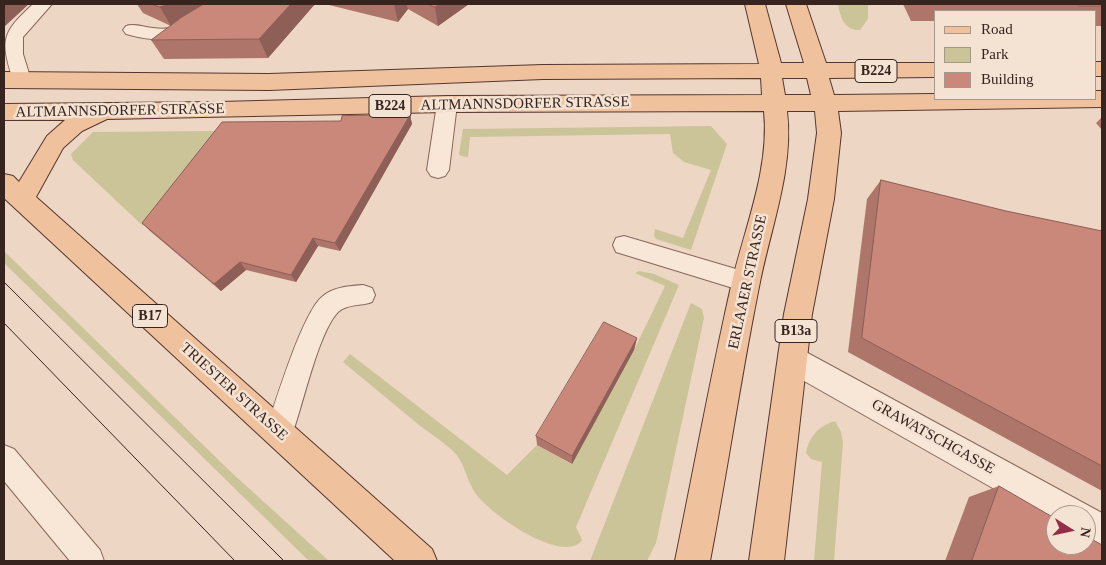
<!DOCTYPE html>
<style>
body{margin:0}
#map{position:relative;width:1106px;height:565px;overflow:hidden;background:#edd6c4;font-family:Georgia,serif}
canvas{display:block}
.frame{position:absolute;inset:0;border:5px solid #37241f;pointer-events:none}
.legend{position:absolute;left:934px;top:10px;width:162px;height:90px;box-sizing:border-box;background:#f4e3d3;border:1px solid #a8978b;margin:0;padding:6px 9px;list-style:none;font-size:15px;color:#37241f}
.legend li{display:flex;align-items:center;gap:10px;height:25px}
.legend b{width:25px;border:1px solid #a8978b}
.north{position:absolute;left:1046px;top:505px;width:50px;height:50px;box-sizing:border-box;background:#f4e3d3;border:1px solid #a8978b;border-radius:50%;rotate:100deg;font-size:14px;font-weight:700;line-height:20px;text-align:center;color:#37241f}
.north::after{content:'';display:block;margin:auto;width:18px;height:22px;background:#942d47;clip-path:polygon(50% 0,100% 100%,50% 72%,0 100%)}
</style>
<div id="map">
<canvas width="1106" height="565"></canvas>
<div class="frame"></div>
<ul class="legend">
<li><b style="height:6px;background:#efc19d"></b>Road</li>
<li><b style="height:14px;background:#cbc498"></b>Park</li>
<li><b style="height:14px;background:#ca887b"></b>Building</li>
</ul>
<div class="north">N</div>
</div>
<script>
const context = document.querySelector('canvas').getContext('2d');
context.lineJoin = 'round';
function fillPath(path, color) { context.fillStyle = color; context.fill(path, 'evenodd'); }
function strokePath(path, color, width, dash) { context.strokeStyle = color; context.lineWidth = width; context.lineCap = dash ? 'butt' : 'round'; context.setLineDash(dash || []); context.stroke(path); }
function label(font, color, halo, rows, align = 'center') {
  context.font = font + ' Georgia,serif'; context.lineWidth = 5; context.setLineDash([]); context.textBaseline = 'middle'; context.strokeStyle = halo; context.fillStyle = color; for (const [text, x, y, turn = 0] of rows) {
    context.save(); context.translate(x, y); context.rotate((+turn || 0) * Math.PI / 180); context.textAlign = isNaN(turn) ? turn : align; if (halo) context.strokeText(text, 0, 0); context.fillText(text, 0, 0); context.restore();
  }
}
fillPath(new Path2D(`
 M838 4H868V19L860 30C844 31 840 16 838 4Z
 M711 126 727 144 691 250 656 239 654 236 655 229 683 238 711 170 684 162 673 153 670 134 470 137 468 157 461 156 459 154 463 129Z
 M217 131 143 226 73 160 71 154 93 132Z
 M4 251 232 473 329 561H309L4 263Z
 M639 271 654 274 679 285 576 527 582 540C565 565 493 517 476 494 467 482 465 464 455 453 445 443 431 434 419 425 394 404 368 383 343 362L350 354 507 475 537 445 571 464 634 350 665 286 635 273Z
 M691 303 702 309 704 318 656 543 647 561H590Z
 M835 421 841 432 843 442 834 561H814L822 462 811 459 806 453C809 436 819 426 835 421Z`), '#cbc498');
const lane = new Path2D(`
 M33 4H52L23 37V54L31 80 29 85 22 86 15 85 13 80C0 39 2 33 33 4Z
 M216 4H236C231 11 222 16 215 22 186 43 159 43 126 34L123 30 126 26C135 23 143 27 153 28 179 32 195 19 216 4Z
 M447 97 454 99 457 104 449 170 445 176 438 178 431 176 427 170 437 104 440 99Z
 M624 236 746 272 754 275 758 282 754 289 746 292 616 252 613 245 616 238Z
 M363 285 372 288 375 295 372 302C362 306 346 304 338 312 317 334 302 411 289 443L279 446 269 443 265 433C275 405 302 312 323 296 333 287 350 286 363 285Z
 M4 445 14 449 100 550 104 561H70L4 481Z`);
const street = new Path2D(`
 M793 345 1102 513V549L1086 542V515H1056V524L783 369 778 359 783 349Z`);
const primary = new Path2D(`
 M745 4H765L781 63H804L786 4H806L826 63H935V77L829 78 834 95 935 94V99H1095V91H1102V107L838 111 841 133 834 199 812 314 784 561H749L784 314 808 199 817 133 815 111H787C794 168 771 227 760 282 741 375 728 468 710 561H675C694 468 711 374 732 282 745 227 770 168 764 111L447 112 107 119 82 131 63 148 36 197 432 549 437 561H395L4 198V174L13 176 19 182 47 136 65 120H4V104L220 102 447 96 762 95 761 78 543 79 269 90 4 88V72L269 74 543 65 759 64ZM782 78H807L811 95H785Z
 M1095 62H1102V76H1095Z`);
strokePath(lane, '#87675b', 2);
strokePath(street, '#87675b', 2);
strokePath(primary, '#55372f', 2);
fillPath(lane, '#f8e6d7');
fillPath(street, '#f8e6d7');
fillPath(primary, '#efc19d');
strokePath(new Path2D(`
 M4 282 284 561
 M4 323 235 561`), '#37241f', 1);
fillPath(new Path2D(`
 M137 4H315L268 58 164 59 151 40 171 26 143 13Z
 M325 4H469L438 26 408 9 398 22Z
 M903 4H1102V26H1095V11H935V21H911Z
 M410 115 412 124 340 251 318 246 296 282 246 270 221 291 150 231 142 223 341 121Z
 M1102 117V130L1096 123Z
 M881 180 1006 211 1102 231V491L848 352 867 199Z
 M637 338 634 350 572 464 537 445 536 436Z
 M999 486 1102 561H945L969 497Z`), '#ae756a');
fillPath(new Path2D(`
 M4 4H29L4 27Z
 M168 4H213L171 26 160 7Z
 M291 4H315L268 58 259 39Z
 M394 4H406L408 9 398 22Z
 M440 4H469L438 26 435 7Z
 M410 115 412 124 340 251 335 243Z
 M313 238 318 246 296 282 291 275Z
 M240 262 246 270 221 291 214 284Z
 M637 338 634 350 572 464V456Z`), '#8d5f56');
const building = new Path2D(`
 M152 4H168L160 7Z
 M204 4H291L259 39 151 40 182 17Z
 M428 4H440L435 7Z
 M1077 4H1102V6H1079Z
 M410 115 335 243 313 238 291 275 240 262 214 284 142 223 222 122 341 121 342 116Z
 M881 180 1006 211 1102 231V466L862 338Z
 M604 322 637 338 572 456 536 436Z
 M999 486 1056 519V545H1086V536L1102 545V561H972Z`);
fillPath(building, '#ca887b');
strokePath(building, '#8d5f56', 1);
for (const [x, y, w] of [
 [876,71,42],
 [390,106,42],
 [150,316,35],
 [796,331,42]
]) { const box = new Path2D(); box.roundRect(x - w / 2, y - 11.5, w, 23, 4); context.fillStyle = '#f4e3d3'; context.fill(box); strokePath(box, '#37241f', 1); }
label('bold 14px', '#37241f', null, [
 ["B224",876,71],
 ["B224",390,106],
 ["B17",150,316],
 ["B13a",796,331]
]);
label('15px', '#37241f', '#f4e3d3', [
 ["ALTMANNSDORFER STRASSE",525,104,-1],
 ["ALTMANNSDORFER STRASSE",120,111,-1],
 ["ERLAAER STRASSE",748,282,-78],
 ["TRIESTER STRASSE",234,392,42],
 ["GRAWATSCHGASSE",933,437,29]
]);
</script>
